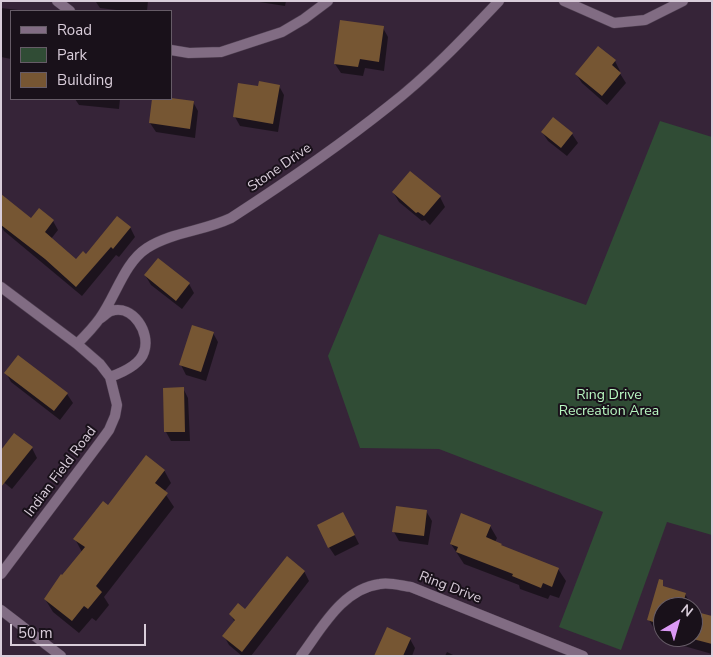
<!DOCTYPE html>
<style>
body{margin:0}
#map{position:relative;width:713px;height:657px;overflow:hidden;background:#362438;font-family:"Nunito Sans",sans-serif}
canvas{display:block}
.frame{position:absolute;inset:0;border:2px solid #d9cdda;pointer-events:none}
.legend{position:absolute;left:10px;top:10px;width:162px;height:90px;box-sizing:border-box;background:#19111a;border:1px solid #665c67;margin:0;padding:6px 9px;list-style:none;font-size:15px;color:#d9cdda}
.legend li{display:flex;align-items:center;gap:10px;height:25px}
.legend b{width:25px;border:1px solid #665c67}
.north{position:absolute;left:653px;top:597px;width:50px;height:50px;box-sizing:border-box;background:#19111a;border:1px solid #665c67;border-radius:50%;rotate:38deg;font-size:14px;font-weight:700;line-height:20px;text-align:center;color:#d9cdda}
.north::after{content:'';display:block;margin:auto;width:18px;height:22px;background:#db99f5;clip-path:polygon(50% 0,100% 100%,50% 72%,0 100%)}
.scale{position:absolute;left:10px;top:624px;width:136px;height:22px;box-sizing:border-box;border:2px solid #d9cdda;border-top:0;padding-left:6px;font-size:15px;line-height:18px;white-space:nowrap;color:#d9cdda;-webkit-text-stroke:4px #19111a;paint-order:stroke}
</style>
<div id="map">
<canvas width="713" height="657"></canvas>
<div class="frame"></div>
<ul class="legend">
<li><b style="height:6px;background:#816c83"></b>Road</li>
<li><b style="height:14px;background:#304c35"></b>Park</li>
<li><b style="height:14px;background:#765633"></b>Building</li>
</ul>
<div class="north">N</div>
<div class="scale">50 m</div>
</div>
<script>
const context = document.querySelector('canvas').getContext('2d');
context.lineJoin = 'round';
function fillPath(path, color) { context.fillStyle = color; context.fill(path, 'evenodd'); }
function strokePath(path, color, width, dash) { context.strokeStyle = color; context.lineWidth = width; context.lineCap = dash ? 'butt' : 'round'; context.setLineDash(dash || []); context.stroke(path); }
function label(font, color, halo, rows, align = 'center') {
  context.font = font + ' "Nunito Sans",sans-serif'; context.lineWidth = 4; context.setLineDash([]); context.textBaseline = 'middle'; context.strokeStyle = halo; context.fillStyle = color; for (const [text, x, y, turn = 0] of rows) {
    context.save(); context.translate(x, y); context.rotate((+turn || 0) * Math.PI / 180); context.textAlign = isNaN(turn) ? turn : align; if (halo) context.strokeText(text, 0, 0); context.fillText(text, 0, 0); context.restore();
  }
}
fillPath(new Path2D(`
 M660 121 712 137V535L667 522 621 650 559 627 603 512 439 449 360 448 328 356 379 234 586 305Z`), '#304c35');
fillPath(new Path2D(`
 M94 1H148L147 11H124L100 8 96 2Z
 M253 1H286L285 6Z
 M1 8 27 11H11V59L1 57Z
 M383 28 388 37 384 71 365 68 363 76 341 73 335 64Z
 M615 61 620 71 619 72 626 83 607 105 582 83 576 74Z
 M279 86 284 95 278 132 240 126 235 117 259 88Z
 M75 99H120L119 109 79 105Z
 M154 99H171L193 102 198 111 195 138 156 132 150 123Z
 M542 132 572 134 578 143 567 156 548 141Z
 M410 172 440 197 445 207 430 225 425 220 422 221 399 202 393 192Z
 M1 195 31 220 53 221 58 230 51 239 76 261 130 227 135 237 119 257 116 255 82 296 4 231 1 226Z
 M145 275 189 284 194 293 182 309 151 285Z
 M213 333 218 342 206 381 186 375 181 365Z
 M18 357 67 394 73 403 60 420 11 382 6 373Z
 M183 388 188 398 190 441H171L166 432 164 389Z
 M32 448 37 458 12 489 1 480V450Z
 M164 470 171 483 164 492 174 507 104 597 109 605 96 621 92 618 79 633 53 612 45 599 82 552 75 539 108 506Z
 M426 511 432 521 428 545 399 541 394 532Z
 M348 522 359 544 335 556 329 547Z
 M490 526 497 538 495 542 501 545 503 547 558 569 566 581 559 598 550 595 548 599 520 589 519 585 464 564 451 544Z
 M304 571 309 581 251 656H242L229 645 224 636 235 622 230 614 246 610Z
 M662 587 685 594 692 606 663 607V637H693V612L712 618V654L663 640 659 633 656 632 649 620Z
 M410 639 415 648 412 656H376Z
 M447 652 455 656H445Z`), '#0007');
fillPath(new Path2D(`
 M340 20 384 26 379 62 360 59 358 67 334 64Z
 M598 46 616 60 612 65 621 73 602 96 575 74Z
 M259 81 280 85 273 124 233 117 238 83 258 86Z
 M171 98 194 101 190 129 149 123 152 99Z
 M553 117 573 133 561 148 541 132Z
 M410 171 441 196 424 216 418 212 416 213 392 192Z
 M1 194 31 218 39 208 54 220 45 232 76 259 83 251 86 254 117 216 131 227 113 249 111 247 76 287 45 259 1 225Z
 M158 258 190 283 176 301 144 275Z
 M192 325 214 332 201 372 179 365Z
 M18 355 68 393 54 411 4 373Z
 M184 387 185 432H164L163 388Z
 M14 433 33 447 1 487V450Z
 M146 455 165 470 155 483 168 493 96 586 102 592 88 609 84 606 72 621 44 599 61 574 62 575 85 547 73 539 103 501 108 505Z
 M396 506 427 510 424 536 392 532Z
 M343 512 355 535 328 548 317 525Z
 M461 513 491 525 486 537 502 544 501 545 559 568 552 587 543 583 541 588 512 576 513 574 456 552 458 547 450 544Z
 M287 556 305 571 242 652 222 636 235 620 229 614 238 603 245 609Z
 M659 579 663 580V586L686 593 682 607H663V625L647 620Z
 M693 611 712 616V644L693 639Z
 M387 627 411 638 403 656H374Z`), '#765633');
const street = new Path2D(`
 M57 1 70 11
 M564 1 614 23 645 20 683 1
 M171 50 189 53 221 52 282 32 304 19 328 1
 M1 287 77 344 100 364 110 377 117 405 115 416 109 430 101 441 1 574
 M101 318C104 316 108 312 111 311 133 304 151 333 144 352 140 365 121 373 110 377
 M77 344C85 336 93 328 100 318 116 296 124 263 147 248 172 232 204 231 231 218 285 183 339 146 389 106 429 75 464 38 499 1
 M1 610 61 656
 M301 656C322 628 342 589 380 584 390 582 402 586 411 587L583 656`);
strokePath(street, '#4e3f50', 11);
strokePath(street, '#816c83', 10);
label('14px', '#d9cdda', '#19111a', [
 ["Stone Drive",280,168,-35],
 ["Indian Field Road",61,472,-53],
 ["Ring Drive",450,588,21]
]);
label('14px', '#b8f7c1', '#19111a', [
 ["Ring Drive",609,396],
 ["Recreation Area",609,412]
]);
</script>
